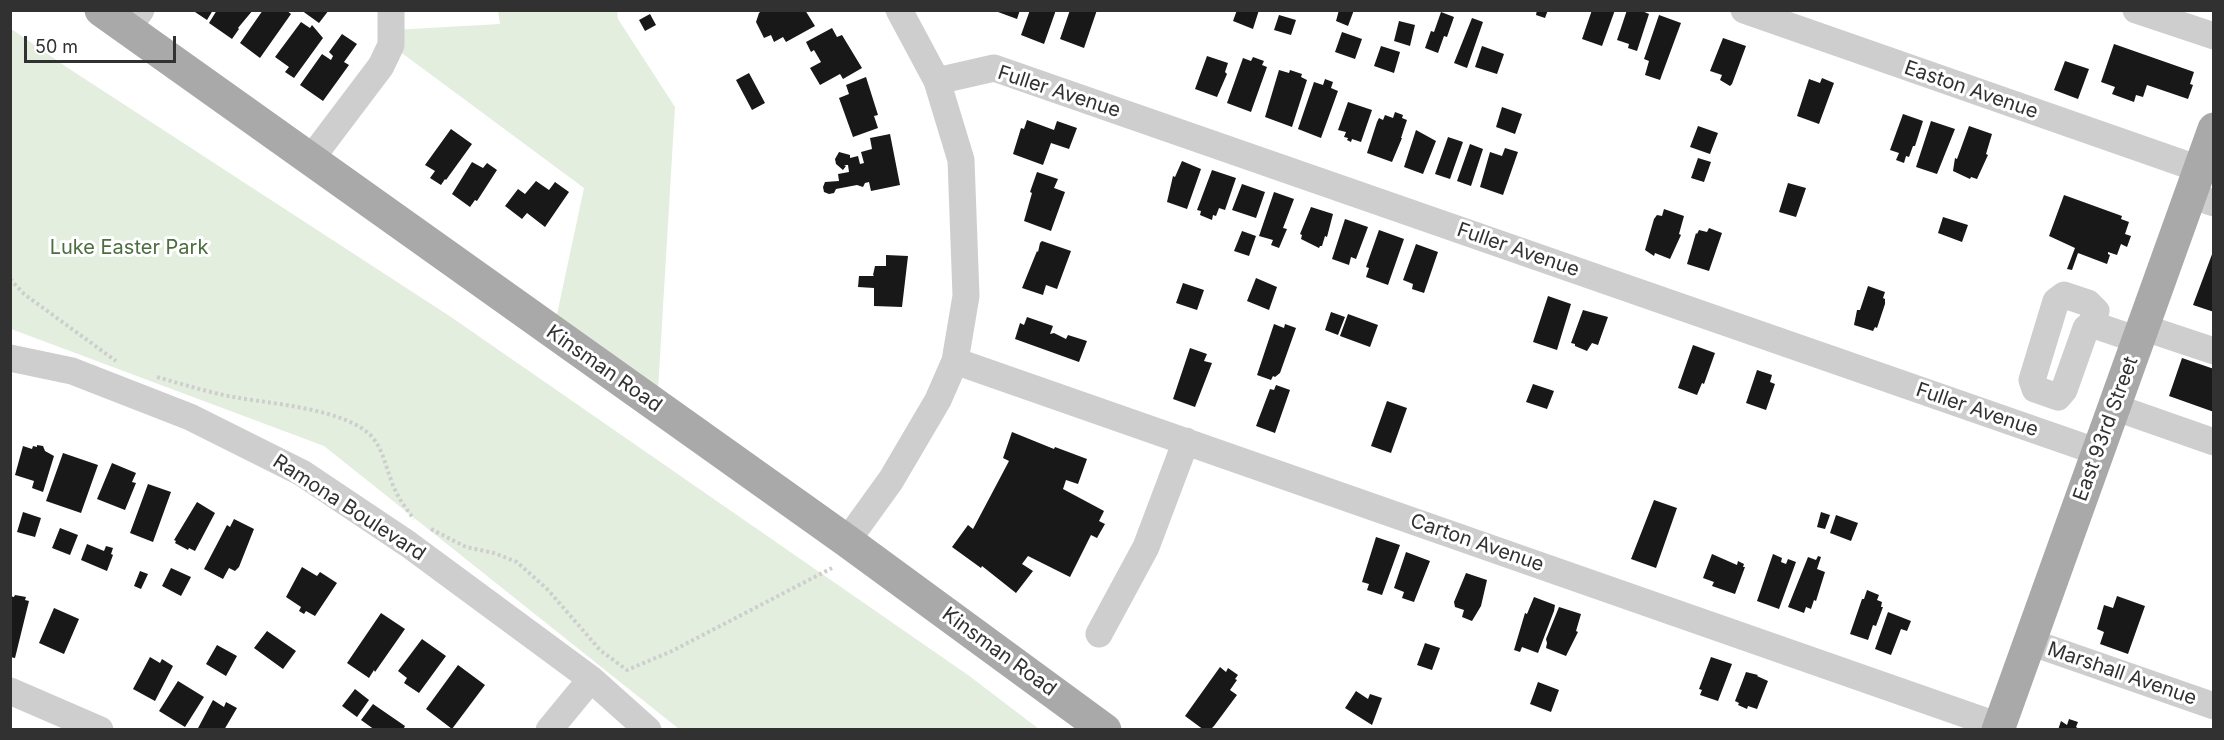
<!DOCTYPE html>
<style>
body{margin:0}
#map{position:relative;width:2224px;height:740px;overflow:hidden;background:#fff;font-family:Inter,sans-serif}
canvas{display:block}
.frame{position:absolute;inset:0;border:12px solid #313131;pointer-events:none}
.scale{position:absolute;left:24px;top:36px;width:152px;height:27px;box-sizing:border-box;border:3px solid #313131;border-top:0;padding-left:8px;font-size:18px;line-height:21px;white-space:nowrap;color:#313131;-webkit-text-stroke:4px #fff;paint-order:stroke}
</style>
<div id="map">
<canvas width="2224" height="740"></canvas>
<div class="frame"></div>
<div class="scale">50 m</div>
</div>
<script>
const context = document.querySelector('canvas').getContext('2d');
context.lineJoin = 'round';
function fillPath(path, color) { context.fillStyle = color; context.fill(path, 'evenodd'); }
function strokePath(path, color, width, dash) { context.strokeStyle = color; context.lineWidth = width; context.lineCap = dash ? 'butt' : 'round'; context.setLineDash(dash || []); context.stroke(path); }
function label(font, color, halo, rows, align = 'center') {
  context.font = font + ' Inter,sans-serif'; context.lineWidth = 6; context.setLineDash([]); context.textBaseline = 'middle'; context.strokeStyle = halo; context.fillStyle = color; for (const [text, x, y, turn = 0] of rows) {
    context.save(); context.translate(x, y); context.rotate((+turn || 0) * Math.PI / 180); context.textAlign = isNaN(turn) ? turn : align; if (halo) context.strokeText(text, 0, 0); context.fillText(text, 0, 0); context.restore();
  }
}
fillPath(new Path2D(`
 M498 11H617L618 19 675 107 657 407 553 333 584 188 391 45 392 30 500 24Z
 M10 28 68 68 451 317 968 675 1039 729H679L324 446 11 329Z`), '#e4eedf');
fillPath(new Path2D(`
 M192 10H213L207 20Z
 M217 10H253L238 28 239 29 232 39 209 23Z
 M263 10H286L291 14 260 58 240 43Z
 M301 10H329L319 23Z
 M763 10H805L815 26 786 42 783 37 774 42 771 35 764 38 756 22 759 13Z
 M999 10H1020L1017 19 998 12Z
 M1030 10H1056L1044 44 1021 35Z
 M1070 10H1097L1084 48 1060 39Z
 M1237 10H1259L1253 29 1233 21Z
 M1339 10H1354L1348 26 1336 21Z
 M1537 10H1548L1545 18 1536 15Z
 M1592 10H1615L1602 46 1582 39Z
 M1627 10H1640L1649 14 1637 51 1628 48 1629 44 1617 40Z
 M1441 12 1454 17 1447 37 1444 36 1438 53 1425 48 1431 31 1434 32Z
 M650 14 656 25 645 31 639 20Z
 M1279 15 1296 20 1291 35 1274 30Z
 M1659 15 1681 23 1660 80 1645 75 1649 61 1644 59Z
 M1472 18 1483 22 1467 68 1454 63Z
 M1399 21 1415 25 1410 46 1394 41Z
 M301 22 310 28 312 25 323 38 294 78 285 72 289 67 275 57Z
 M832 28 837 37 842 35 862 68 843 79 840 74 820 85 810 68 821 62 814 50 811 52 806 42Z
 M1342 32 1362 39 1355 59 1335 52Z
 M342 34 357 44 344 62 349 65 323 101 300 85 322 54 331 60 333 56 329 52Z
 M1723 38 1746 46 1732 84 1730 86 1720 80 1722 75 1710 71Z
 M2114 44 2194 72 2190 84 2193 85 2188 99 2147 85 2143 97 2136 95 2134 102 2112 94 2115 87 2101 82Z
 M1381 46 1400 52 1394 73 1374 66Z
 M1482 46 1504 54 1497 74 1475 67Z
 M1207 56 1228 63 1225 72 1227 74 1217 97 1195 89Z
 M1253 57 1264 61 1262 65 1267 67 1251 112 1227 103 1243 58 1251 61Z
 M2065 61 2089 69 2078 99 2054 90Z
 M1279 70 1289 73 1290 70 1302 74 1301 77 1307 80 1292 127 1265 117Z
 M749 73 765 103 752 110 736 80Z
 M866 77 878 115 874 116 878 128 853 137 839 98 849 94 846 85Z
 M1822 78 1834 83 1819 124 1797 116 1809 79 1820 83Z
 M1325 79 1333 82 1331 88 1338 91 1321 138 1298 129 1314 82 1323 85Z
 M1348 102 1372 110 1361 142 1352 139 1351 142 1347 140 1348 138 1344 137 1346 132 1338 130Z
 M1502 107 1522 114 1515 134 1496 127Z
 M1395 112 1403 115 1402 118 1407 120 1401 138H1402L1392 162 1367 153 1377 122 1379 118 1383 120 1385 115 1393 118Z
 M1903 114 1923 121 1915 146H1913L1909 157 1906 156 1904 163 1896 160 1899 153 1890 150Z
 M1027 120 1054 130 1057 121 1077 128 1069 149 1051 143 1043 165 1013 154 1021 128 1024 129Z
 M1931 121 1955 129 1937 174 1916 167Z
 M1698 126 1718 133 1710 154 1690 147Z
 M1969 126 1992 134 1986 154 1988 155 1977 179 1971 177 1970 179 1953 171 1955 158 1957 159Z
 M451 129 472 144 446 180 445 179 441 185 430 178 435 171 425 165Z
 M1416 130 1436 141 1423 174 1404 167Z
 M890 134 900 185 871 191 869 182 865 183 863 187 857 185 836 189 834 193 829 194 824 192 823 187 825 182 839 181 838 174 849 172 848 165H844L846 166 843 170 836 164 835 159 839 152 850 155V158L858 156 860 164 864 163 861 152 872 149 870 138Z
 M1448 137 1463 142 1450 179 1435 174Z
 M1470 144 1483 149 1471 186 1457 181Z
 M1505 148 1518 152 1503 195 1480 187 1490 152 1502 156Z
 M1698 158 1711 162 1704 182 1691 178Z
 M1182 161 1201 169 1187 209 1167 202 1173 176 1175 177Z
 M472 162 483 168 487 163 497 170 477 201 475 200 470 207 452 194Z
 M1212 170 1236 178 1225 210 1219 208 1216 216 1213 215 1212 220 1200 215 1201 211 1197 210Z
 M1037 172 1058 179 1054 188 1065 192 1051 231 1024 221 1032 193 1030 192Z
 M536 181 549 190 555 182 569 192 545 227 527 213 522 219 505 206 518 189 525 194Z
 M1788 183 1806 188 1796 217 1779 212Z
 M1242 184 1265 192 1256 218 1232 210Z
 M1274 192 1294 199 1283 228 1287 229 1279 248 1271 245 1273 240 1259 236Z
 M2064 195 2122 216 2121 219 2129 222 2125 234 2131 236 2127 247 2121 244 2117 255 2108 252V254L2110 255 2107 264 2078 253 2072 270 2067 269 2075 248 2049 236Z
 M1311 207 1333 214 1327 237 1325 236 1322 246H1320L1319 248 1301 239 1302 235 1300 234Z
 M1664 209 1684 216 1679 234 1681 235 1670 259 1655 253 1654 256 1645 250 1654 219 1657 215 1662 216Z
 M1943 217 1968 225 1962 242 1938 233Z
 M1345 219 1368 227 1356 259 1351 257 1349 265 1332 259Z
 M1709 228 1722 233 1709 271 1687 264 1696 233 1697 234 1699 230 1707 232Z
 M1379 230 1404 239 1388 285 1366 277 1369 268 1366 267Z
 M1242 231 1256 236 1249 256 1234 251Z
 M1042 241 1071 251 1057 289 1046 285 1043 295 1022 288 1037 251 1038 252 1040 243Z
 M1416 244 1438 252 1424 293 1412 289 1413 284 1403 280Z
 M2214 249V312L2193 305Z
 M886 255 908 256 902 307 874 306V288L858 287 859 276H874L873 275 875 266H886Z
 M1256 278 1277 287 1269 310 1247 301Z
 M1183 283 1204 290 1197 310 1176 303Z
 M1868 286 1885 292 1883 298 1885 299V304L1877 328 1875 327 1873 331 1854 325 1857 310H1860Z
 M1548 296 1571 304 1557 350 1533 342Z
 M1583 310 1608 317 1598 345 1592 343 1587 351 1575 346V344L1571 343Z
 M1331 312 1345 317 1338 335 1325 330Z
 M1348 314 1378 325 1370 347 1340 336Z
 M1027 317 1053 326 1050 334 1054 333 1066 339 1068 335 1087 341 1079 362 1015 339 1020 323 1024 325Z
 M1274 324 1284 328 1285 324 1296 328 1280 373 1275 377 1273 376 1271 380 1257 375Z
 M1693 345 1715 353 1704 384 1702 383 1697 395 1678 388Z
 M1190 348 1207 354 1204 361 1212 363 1195 407 1173 399Z
 M2182 358 2214 369V412L2169 396Z
 M1757 370 1772 375 1770 382 1775 384 1766 410 1746 403Z
 M1533 384 1554 391 1547 409 1526 402Z
 M1276 385 1290 390 1275 433 1256 426 1270 389 1274 390Z
 M1387 401 1407 408 1391 453 1371 446Z
 M1012 432 1054 449 1055 447 1087 459 1078 484 1066 480 1063 489 1104 511 1099 521 1105 524 1097 538 1091 535 1070 577 1028 556 1022 564 1033 571 1016 593 982 566 981 568 952 547 968 525 973 529 1009 461 1003 458Z
 M37 445 43 446 45 451 54 456 43 492 32 488 34 481 15 475 23 446 32 449 33 446 37 447Z
 M63 453 98 465 81 513 46 501Z
 M112 463 136 473 132 482 136 483 125 510 97 499Z
 M148 484 171 492 153 542 130 533Z
 M1654 500 1677 508 1656 568 1631 559Z
 M197 502 215 513 195 551 189 548 188 550 175 543 176 541 174 540Z
 M23 512 41 518 35 537 17 532Z
 M1821 512 1830 515 1825 529 1817 527Z
 M1836 515 1858 523 1851 541 1830 533Z
 M234 519 254 529 239 567 235 571 229 568 223 579 204 569 227 525 230 527Z
 M60 528 78 535 70 555 52 548Z
 M1376 537 1400 545 1382 595 1367 590 1369 584 1362 582Z
 M87 544 104 551 106 546 113 548 111 554 113 555 107 571 81 560Z
 M1406 552 1430 561 1414 602 1402 598 1404 592 1394 588Z
 M1712 554 1737 565 1738 561 1744 564 1743 567H1745L1735 594 1712 586 1714 582 1703 578Z
 M1773 554 1782 558 1781 562 1786 564 1788 559 1796 562 1779 609 1757 601Z
 M1818 556 1821 557 1817 569 1825 572 1816 601 1814 600 1811 609 1806 607 1804 613 1788 607 1808 557 1816 560Z
 M302 567 317 576 320 572 337 583 315 616 306 611 304 614 299 611 301 607 286 597Z
 M171 568 191 577 181 596 162 586Z
 M140 571 148 574 141 589 134 586Z
 M1466 573 1487 580 1481 606 1472 621 1462 617 1464 610 1455 607 1454 602Z
 M1867 590 1879 595 1877 600 1882 602 1881 607H1883L1876 626 1873 625 1868 640 1850 634 1862 599H1864Z
 M15 595 26 597 25 600 29 601 15 658 10 657V596L14 597Z
 M2117 596 2145 606 2128 654 2100 644 2104 632 2097 629 2104 605 2113 608Z
 M1534 597 1555 605 1554 611 1538 653 1522 647 1520 652 1514 650 1525 613 1527 614Z
 M1559 607 1581 614 1576 631 1578 632 1566 656 1546 648 1547 643 1546 639Z
 M54 608 79 619 64 654 39 643Z
 M1888 612 1911 621 1907 631 1901 629 1891 655 1875 649Z
 M381 613 405 629 375 672 374 670 369 678 347 663Z
 M267 631 296 651 283 669 254 648Z
 M422 639 446 656 419 693 404 683 407 678 398 671Z
 M1425 643 1440 648 1432 670 1417 665Z
 M217 645 237 656 226 676 206 664Z
 M150 657 160 663 162 659 173 666 155 701 133 689Z
 M1711 657 1732 664 1718 701 1700 695 1702 690 1699 689Z
 M458 665 485 685 452 729 426 709Z
 M1220 667 1226 672 1228 668 1238 675 1235 679 1237 680 1230 690 1237 695 1214 726 1210 730H1204L1185 716Z
 M1746 672 1758 675 1757 676 1768 681 1757 709 1748 706 1747 709 1738 705 1739 703 1735 701Z
 M178 681 204 697 185 727 159 711Z
 M1538 682 1559 690 1551 712 1530 704Z
 M355 689 369 700 357 717 342 706Z
 M1356 691 1368 699 1370 694 1382 698 1372 725 1345 708Z
 M213 700 224 707 226 702 237 708 224 730H197Z
 M373 704 405 726 403 730H375L361 720Z
 M2069 719 2078 722 2076 727 2081 730H2058L2061 721 2067 725Z`), '#181818');
strokePath(new Path2D(`
 M10 279 24 294 116 361
 M157 377C178 383 198 389 219 394 260 404 346 406 373 438 383 451 385 464 391 480 396 495 404 506 414 519
 M431 529 466 547 494 553 517 562 548 590 600 650 627 670 672 651 832 568`), '#cecece', 4, [3, 3]);
strokePath(new Path2D(`
 M1744 10 2199 169
 M2136 10 2214 36
 M127 29 141 10
 M937 81 994 68 2098 452
 M310 160 381 66 391 45V10
 M2190 195 2214 203
 M2091 324 2096 311 2088 303 2064 295 2056 301 2032 380 2035 389 2058 397 2064 390 2086 328 2091 324 2138 340
 M2142 327 2214 351
 M10 358 72 371 190 417 302 473 408 544 591 679 648 730
 M955 361 1999 726
 M2114 407 2214 442
 M847 541 891 480 938 400 955 361 966 296 961 160 937 81 899 10
 M1099 634 1146 547 1186 441
 M2030 642 2214 706
 M10 691 100 730
 M549 730 591 679`), '#cecece', 27);
strokePath(new Path2D(`
 M101 10 847 541 1105 730
 M1998 730 2214 129`), '#a9a9a9', 33);
label('20px', '#313131', '#fff', [
 ["Easton Avenue",1971,90,19],
 ["Fuller Avenue",1059,92,18],
 ["Fuller Avenue",1518,250,19],
 ["Kinsman Road",604,369,35],
 ["Fuller Avenue",1977,410,19],
 ["East 93rd Street",2106,429,-70],
 ["Ramona Boulevard",349,508,33],
 ["Carton Avenue",1477,543,19],
 ["Kinsman Road",999,652,36],
 ["Marshall Avenue",2122,674,19]
]);
label('20px', '#4a6e3d', '#fff', [
 ["Luke Easter Park",129,248]
]);
</script>
